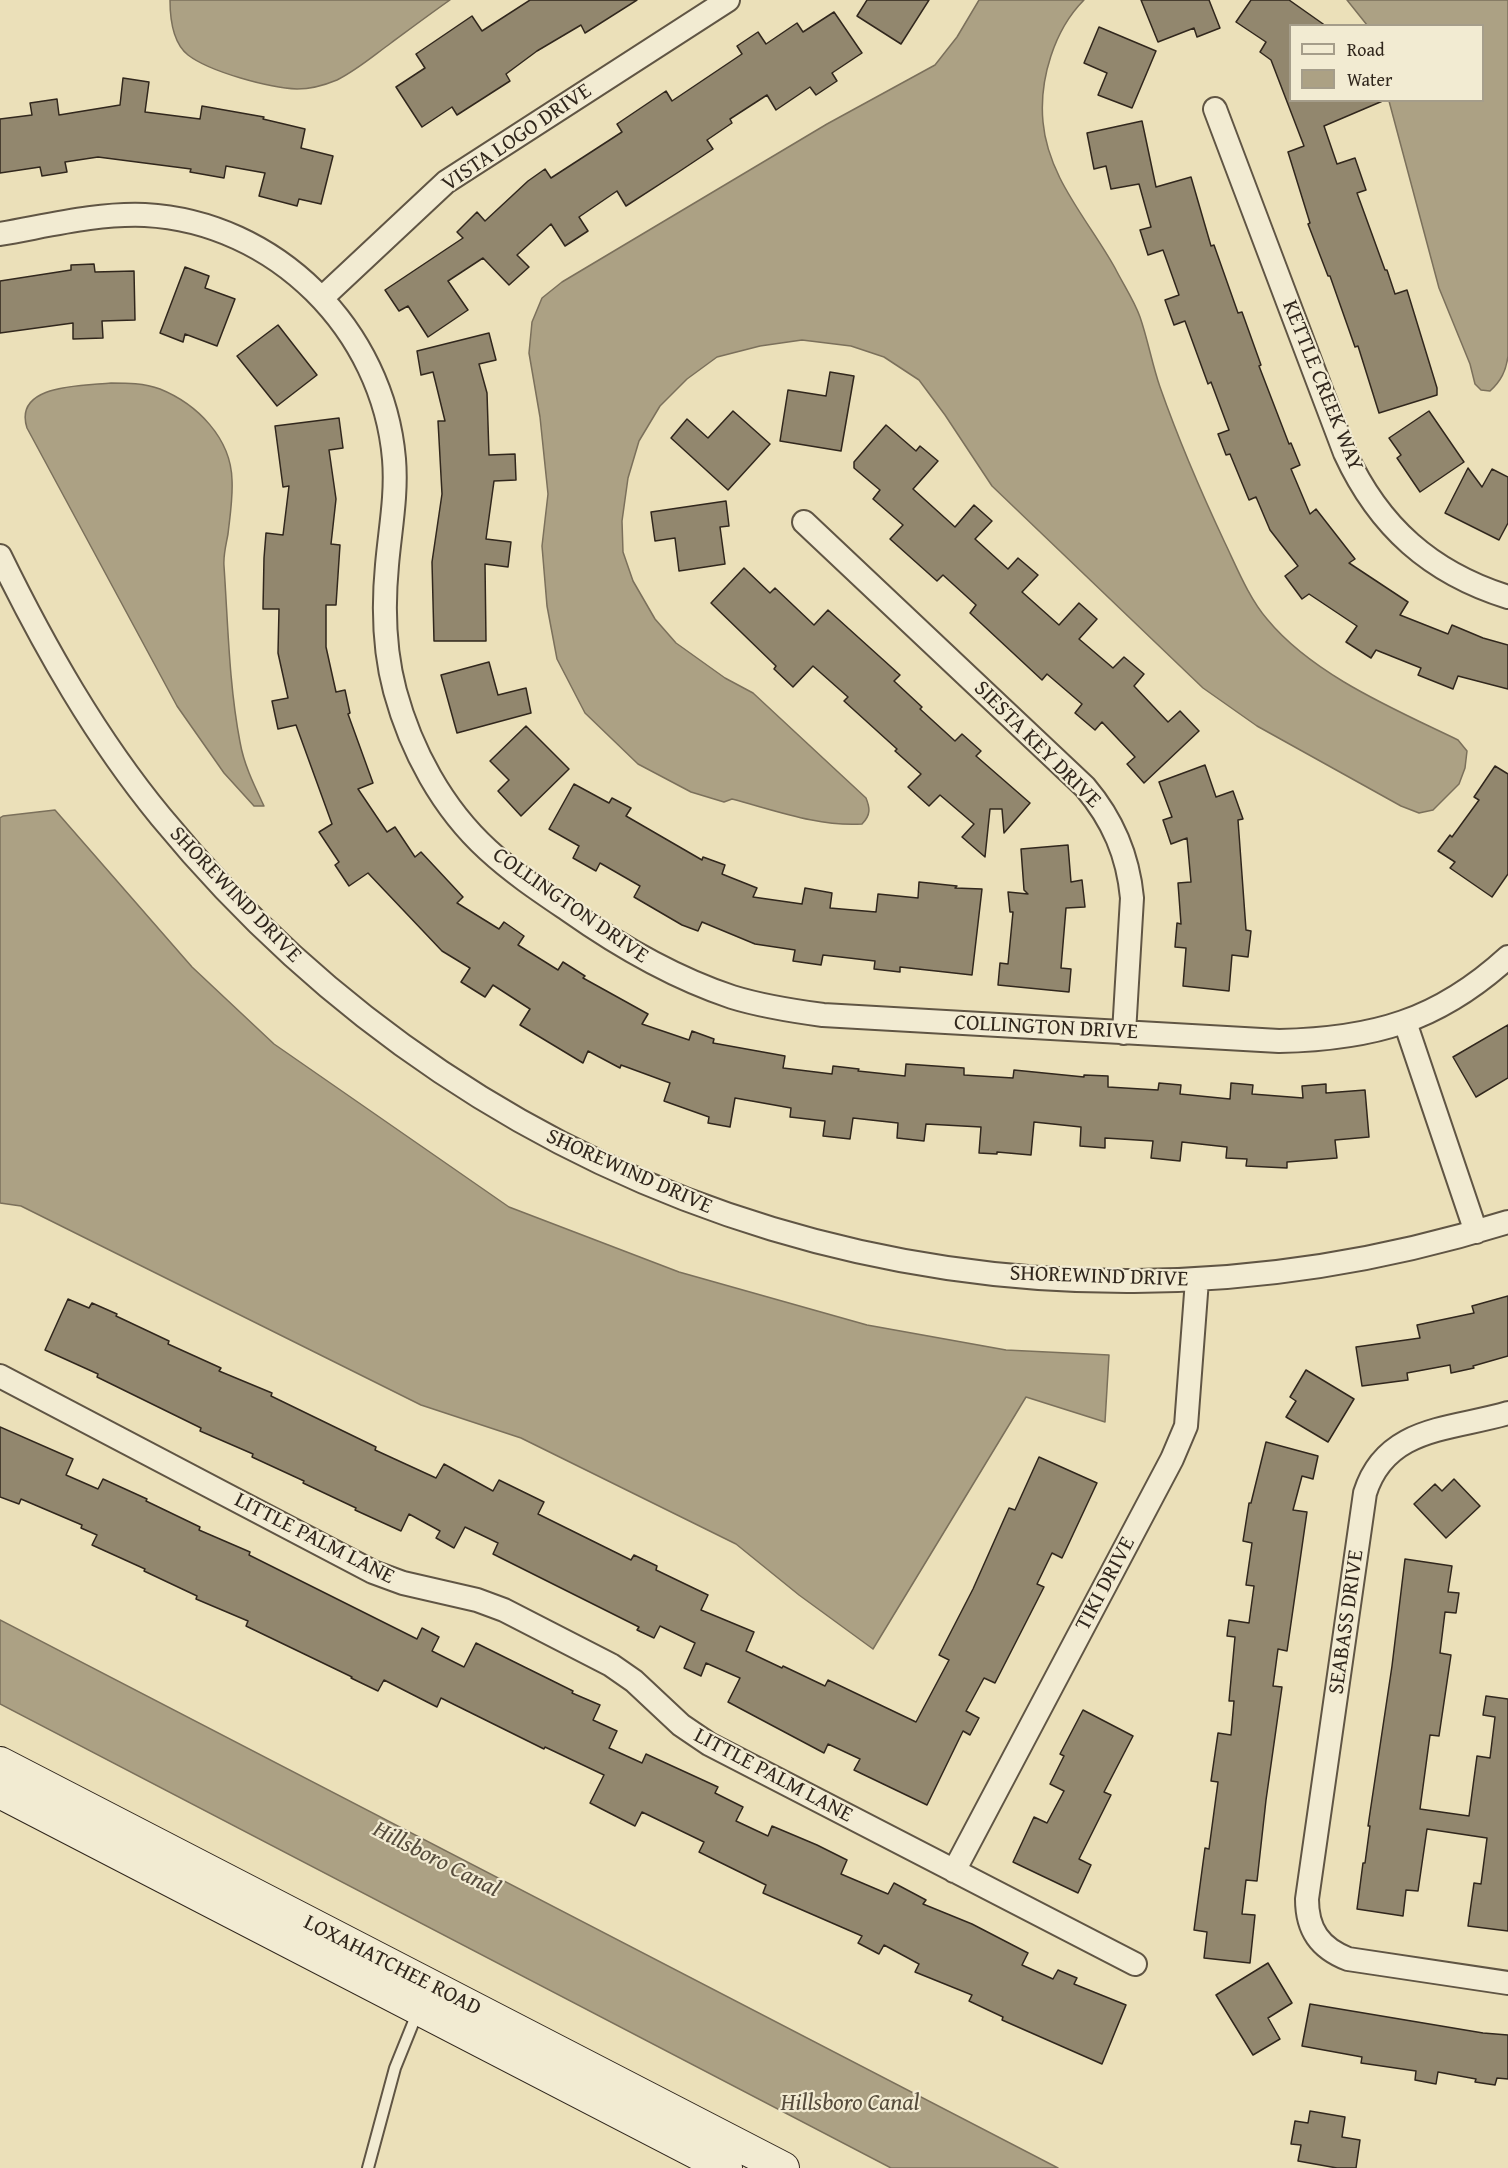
<!DOCTYPE html>
<style>
body{margin:0}
#map{position:relative;width:1508px;height:2168px;overflow:hidden;background:#ebe0b9;font-family:"Gentium Book Plus",serif}
canvas{display:block}
.legend{position:absolute;left:1289px;top:24px;width:195px;height:78px;box-sizing:border-box;background:#f2ebd2;border:2px solid #a59d8a;margin:0;padding:8px 10px;list-style:none;font-size:18px;color:#31271d}
.legend li{display:flex;align-items:center;gap:12px;height:30px}
.legend b{width:30px;border:2px solid #a59d8a}
</style>
<div id="map">
<canvas width="1508" height="2168"></canvas>
<ul class="legend">
<li><b style="height:8px;background:#f2ebd2"></b>Road</li>
<li><b style="height:16px;background:#aca184"></b>Water</li>
</ul>
</div>
<script>
const context = document.querySelector('canvas').getContext('2d');
context.lineJoin = 'round';
function fillPath(path, color) { context.fillStyle = color; context.fill(path, 'evenodd'); }
function strokePath(path, color, width, dash) { context.strokeStyle = color; context.lineWidth = width; context.lineCap = dash ? 'butt' : 'round'; context.setLineDash(dash || []); context.stroke(path); }
function label(font, color, halo, rows, align = 'center') {
  context.font = font + ' "Gentium Book Plus",serif'; context.lineWidth = 4.5; context.setLineDash([]); context.textBaseline = 'middle'; context.strokeStyle = halo; context.fillStyle = color; for (const [text, x, y, turn = 0] of rows) {
    context.save(); context.translate(x, y); context.rotate((+turn || 0) * Math.PI / 180); context.textAlign = isNaN(turn) ? turn : align; if (halo) context.strokeText(text, 0, 0); context.fillText(text, 0, 0); context.restore();
  }
}
const water = new Path2D(`
 M170 0H450C430 14 410 29 391 43 373 56 357 70 337 80 325 85 311 89 297 89 270 88 210 72 188 55 173 43 170 18 170 0Z
 M979 0H1084C1054 30 1039 80 1043 122 1048 178 1089 221 1115 268 1123 284 1134 300 1140 317 1148 340 1152 364 1160 387 1179 441 1201 492 1225 543 1237 568 1249 598 1267 619 1313 675 1394 709 1458 740L1467 751 1465 768 1459 784 1433 810 1419 813 1401 806 1257 726 1203 688 992 486 945 415 919 380 884 357 851 346 802 340 760 346 717 357 687 379 660 406 639 441 628 478 622 521 623 552 633 581 655 619 676 643 725 678 753 693 866 798C870 808 871 815 862 824 819 827 774 810 732 799L724 802 691 792 638 764 585 713 557 659 547 606 542 546 548 494 540 417 529 353 532 322 542 298 562 282 827 124 935 65 957 37Z
 M1347 0H1508V356C1506 371 1501 381 1490 391L1481 390 1475 384 1470 364 1439 288 1389 101 1482 100V26L1367 25Z
 M111 383C127 383 144 383 160 389 197 404 231 438 232 480 233 498 230 516 228 534 226 545 223 556 224 566 228 624 229 685 240 742 244 765 254 785 264 806H254L224 773 177 706 27 428C13 384 82 386 111 383Z
 M55 810 192 967 274 1044 509 1207 679 1272 867 1325 1006 1350 1109 1355 1105 1422 1026 1397 873 1649 799 1595 736 1544 521 1438 421 1405 21 1206 0 1203V818L3 816Z
 M0 1620 1058 2168H891L0 1704Z`);
fillPath(water, '#aca184');
strokePath(water, '#7b705b', 1.5);
const building = new Path2D(`
 M530 0H637L585 33 581 25 537 51 506 74 510 81 457 115 452 107 422 127 396 87 425 68 416 54 472 16 482 31Z
 M867 0H929L901 44 857 16Z
 M1141 0H1209L1220 28 1197 37 1194 28 1158 42Z
 M1251 0H1289L1326 26H1290V100H1385L1324 126 1337 164 1355 158 1366 190 1357 193 1385 270H1387L1395 294 1407 290 1437 388V395L1379 413 1358 346 1355 347 1330 276H1328L1308 224 1310 223 1288 152 1304 146 1271 60 1260 52 1266 42 1236 22Z
 M834 12 862 53 832 73 837 81 816 95 810 87 776 110 767 95 730 119 732 123 707 140 713 149 677 173 626 206 617 191 579 217 588 231 565 246 551 224 517 255 529 267 509 285 483 258 448 281 468 310 428 337 408 306 399 311 385 290 463 238 457 232 477 212 485 221 528 181 545 169 551 178 622 132 617 124 666 91 672 101 742 54 737 46 758 32 766 44 797 23 803 32Z
 M1099 27 1156 51 1132 108 1098 95 1107 73 1084 63Z
 M123 78 149 82 145 112 200 119 202 106 264 117 263 119 305 129 301 148 333 156 321 204 299 199 297 206 259 196 265 173 226 166 224 178 190 172 191 169 98 157 65 162 67 172 42 176 40 167 0 173V119L32 115 30 103 57 99 59 115 120 105Z
 M1142 121 1156 187 1191 177 1211 246 1214 245 1238 313 1242 312 1261 365 1259 366 1289 444 1291 443 1300 465 1291 469 1310 514 1316 509 1355 559 1349 563 1408 602 1400 615 1448 634 1452 625 1483 638 1508 645V689L1458 676 1453 689 1418 675 1421 668 1376 650 1371 658 1346 642 1357 626 1309 594 1302 599 1285 576 1298 566 1270 530 1256 497 1249 500 1230 454 1226 455 1218 434 1229 430 1211 382 1208 384 1185 321 1174 325 1165 300 1179 295 1163 250 1148 255 1140 230 1151 227 1139 184 1111 189 1106 166 1094 169 1087 133Z
 M94 264 95 272 134 271 135 320 102 321 103 338 73 339V323L0 333V281L71 270V265Z
 M185 267 209 276 205 288 235 299 217 346 185 334 183 342 160 333Z
 M278 325 317 375 277 406 237 356Z
 M489 333 496 360 479 364 487 393 489 455 515 454 516 480 494 481 486 539 511 542 508 567 485 564 486 641H434L432 562 442 494 438 421H445L433 372 421 375 417 351Z
 M830 372 854 376 841 451 780 441 788 390 826 396Z
 M733 411 770 444 728 490 671 438 687 419 708 438Z
 M1429 411 1464 462 1420 492 1397 458 1401 455 1389 438Z
 M339 418 343 448 329 450 336 499 331 544 340 545 336 605H326V647L336 692 345 690 350 713 348 714 373 783 358 789 387 832 395 827 415 857 421 852 463 897 457 903 499 929 504 922 524 936 518 945 558 970 563 962 585 976 583 978 648 1014 642 1024 689 1040 692 1031 714 1039 713 1043 785 1056 783 1068 832 1074 833 1066 859 1069 858 1071 905 1076 906 1064 964 1068V1075L1013 1078 1014 1070 1084 1077V1075L1108 1076V1087L1158 1090 1159 1083 1181 1085 1180 1094 1230 1099 1231 1083 1253 1085 1252 1094 1303 1098 1302 1086 1326 1084V1093L1365 1090 1369 1137 1335 1140 1337 1158 1287 1162V1168L1246 1166 1247 1159 1226 1158 1227 1147 1182 1142 1180 1161 1151 1158 1153 1141 1105 1138V1148L1080 1146 1081 1127 1034 1122 1031 1155 997 1152V1154L979 1153 981 1127 926 1124 924 1141 897 1138 898 1123 853 1118 850 1139 823 1136 825 1121 790 1117 791 1108 735 1098 730 1127 708 1123 709 1117 664 1101 670 1083 621 1065 620 1068 588 1051 583 1063 520 1025 530 1009 493 985 485 997 461 982 470 968 442 951 368 873 349 886 335 865 339 862 319 832 332 824 296 725 278 729 272 701 288 698 278 653 279 609H263L264 558 266 533 283 535 289 486 283 487 275 426Z
 M886 425 916 451 920 446 938 461 913 489 955 527 974 505 992 521 975 539 1008 569 1018 558 1038 575 1022 592 1059 625 1079 603 1097 619 1079 639 1113 668 1124 657 1144 674 1134 686 1168 722 1180 711 1199 731 1144 783 1127 764 1135 757 1102 722 1095 730 1075 713 1082 704 1047 674 1042 680 970 613 976 605 943 575 937 581 890 539 903 525 873 499 880 490 854 468V462Z
 M1468 468 1482 487 1492 469 1508 477V523L1499 540 1445 513Z
 M726 501 729 526 720 527 725 564 679 571 675 538 655 541 651 512Z
 M744 568 770 593 775 588 814 625 828 610 900 675 894 681 922 707 920 709 955 741 962 734 981 751 976 756 1030 803 1004 833 1002 809H990L985 857 962 837 974 824 940 795 929 806 908 787 921 774 895 751 897 749 844 701 848 697 813 666 793 687 774 669 776 666 711 603Z
 M489 662 498 695 526 688 531 713 457 733 441 675Z
 M526 726 569 769 521 816 498 791 509 780 490 761Z
 M1205 765 1216 797 1233 791 1243 819 1238 820 1246 930 1251 931 1248 957 1232 955 1229 991 1183 986 1186 948 1175 947 1177 923 1181 924 1178 883 1191 882 1187 838 1171 844 1163 820 1172 817 1159 782Z
 M1495 766 1508 774V874L1492 897 1450 868 1455 862 1438 851 1450 835 1452 837 1479 800 1474 797Z
 M574 784 609 803 612 798 631 808 626 816 702 860 703 857 725 865 722 874 757 888 753 897 802 904 805 888 832 893 830 908 876 912 878 894 918 898 919 882 957 886 955 888 982 889 972 975 900 967V972L874 969 875 961 823 955 821 965 793 961 795 950 755 944 702 922 698 931 682 925 634 897 640 886 600 863 596 871 573 858 579 846 549 829Z
 M1068 845 1071 882 1082 880 1085 907 1066 908 1061 968 1071 969 1069 992 998 985 1000 963 1008 964 1013 912H1010L1008 892 1028 894 1024 890 1021 849Z
 M1508 1025V1078L1476 1097 1453 1057Z
 M1508 1296V1356L1473 1366 1474 1368 1451 1373 1450 1365 1407 1373 1408 1380 1362 1386 1356 1347 1420 1338 1417 1325 1474 1313 1472 1306Z
 M68 1299 89 1308 92 1303 117 1314 116 1316 169 1341 168 1344 221 1368 219 1371 272 1393 271 1396 376 1447 375 1450 436 1478 444 1464 493 1491 499 1480 544 1502 538 1514 631 1560 634 1555 657 1566 656 1570 708 1595 701 1610 754 1632 746 1651 782 1668 783 1666 825 1686 828 1680 916 1722 949 1660 939 1655 973 1589 1009 1508 1015 1510 1039 1457 1097 1483 1062 1558 1052 1553 1037 1584 1044 1587 995 1683 984 1678 966 1711 979 1718 970 1735 963 1731 927 1805 854 1770 860 1759 828 1744 824 1753 728 1702 740 1678 706 1663 701 1676 684 1668 695 1643 660 1626 654 1638 637 1630 639 1627 493 1554 498 1543 465 1527 454 1548 436 1538 440 1531 409 1514 401 1531 355 1510 356 1508 303 1483 304 1481 252 1457 253 1454 200 1431 201 1428 97 1377 98 1374 45 1350Z
 M1306 1370 1354 1399 1328 1442 1286 1417 1296 1401 1290 1397Z
 M0 1427 73 1459 66 1475 98 1489 103 1479 147 1499 146 1501 200 1527 199 1530 250 1552 249 1555 417 1639 422 1628 439 1637 432 1651 464 1667 476 1643 573 1691 572 1693 600 1705 593 1720 617 1731 609 1748 642 1763 646 1754 718 1787 715 1793 743 1807 736 1821 768 1836 772 1826 817 1845 847 1860 841 1874 888 1894 894 1883 926 1900 923 1904 972 1924 1028 1953 1022 1965 1053 1979 1058 1970 1077 1978 1074 1984 1126 2005 1102 2064 1002 2020 1003 2017 969 2001 972 1995 915 1972 919 1964 884 1945 879 1954 858 1943 862 1936 763 1893 766 1885 699 1852 704 1842 642 1812 635 1826 590 1803 604 1775 545 1747 544 1749 441 1698 437 1707 384 1680 378 1691 351 1678 352 1677 246 1626 248 1621 196 1599 197 1596 144 1571 145 1569 92 1545 97 1535 81 1528 82 1525 21 1499 19 1504 0 1497Z
 M1266 1442 1318 1456 1313 1479 1302 1476 1293 1510 1307 1512 1287 1651 1278 1649 1273 1686 1282 1687 1266 1800 1257 1881 1246 1880 1242 1914 1255 1915 1250 1963 1204 1958 1207 1932 1194 1930 1205 1848 1209 1849 1218 1782 1211 1781 1218 1733 1231 1735 1234 1701H1229L1235 1637 1227 1636 1229 1620 1249 1623 1254 1586 1246 1585 1252 1543 1243 1541 1249 1503H1251Z
 M1454 1479 1480 1506 1446 1538 1414 1504 1435 1484 1442 1491Z
 M1405 1559 1452 1566 1448 1592 1459 1593 1456 1613 1445 1612 1440 1653 1451 1655 1439 1736 1430 1735 1420 1809 1469 1816 1477 1756 1490 1758 1495 1717 1483 1715 1486 1696 1508 1699V1931L1468 1926 1474 1883 1481 1884 1487 1838 1427 1829 1418 1891 1406 1890 1403 1916 1357 1909 1363 1863H1365L1370 1826H1368L1392 1666Z
 M1083 1710 1133 1736 1104 1792 1111 1795 1079 1859 1091 1865 1078 1893 1013 1862 1034 1817 1047 1823 1064 1791 1050 1784 1064 1756 1060 1754Z
 M1268 1963 1292 2003 1268 2018 1280 2039 1253 2055 1216 1995Z
 M1310 2004 1483 2033 1508 2035V2079L1497 2078 1495 2085 1475 2082 1476 2079 1438 2072 1436 2084 1415 2080 1416 2071 1361 2063 1362 2057 1302 2046Z
 M1310 2111 1345 2117 1342 2137 1360 2140 1356 2168H1337L1298 2161 1301 2145 1291 2144 1295 2121 1308 2123Z`);
fillPath(building, '#92876e');
strokePath(building, '#31271d', 1.5);
const service = new Path2D(`
 M368 2168 395 2068 418 2011`);
const minor = new Path2D(`
 M1215 109 1345 453C1379 527 1431 573 1508 597
 M0 234C47 226 97 213 145 215 276 222 383 330 394 459 397 495 390 530 387 565 383 607 384 650 395 691 411 750 442 808 488 850 513 873 540 891 568 910 619 946 672 977 732 997 761 1006 793 1011 823 1015L1279 1041C1373 1039 1438 1021 1508 957
 M322 298 446 182 728 0
 M804 522 1085 787C1113 820 1128 855 1132 898L1124 1033
 M0 556C45 648 96 738 161 817 491 1219 1011 1378 1508 1222
 M1405 1022 1476 1232
 M0 1376 373 1572 403 1583 477 1600 504 1610 611 1665 634 1681 681 1725 709 1744 1135 1964
 M1508 1413C1451 1430 1386 1426 1365 1493L1307 1899C1307 1930 1320 1948 1348 1959L1508 1983
 M954 1871 1172 1459 1186 1426 1197 1280`);
const secondary = new Path2D(`
 M0 1763 783 2168
 M0 1792 726 2168`);
strokePath(service, '#605544', 14);
strokePath(minor, '#605544', 26);
strokePath(secondary, '#31271d', 34);
strokePath(service, '#f2ebd2', 10);
strokePath(minor, '#f2ebd2', 22);
strokePath(secondary, '#f2ebd2', 32);
label('22px', '#31271d', '#f2ebd2', [
 ["VISTA LOGO DRIVE",517,138,-34],
 ["KETTLE CREEK WAY",1322,386,68],
 ["SIESTA KEY DRIVE",1037,745,45],
 ["SHOREWIND DRIVE",235,895,46],
 ["COLLINGTON DRIVE",570,906,35],
 ["COLLINGTON DRIVE",1046,1028,3],
 ["SHOREWIND DRIVE",629,1172,24],
 ["SHOREWIND DRIVE",1099,1277,2],
 ["LITTLE PALM LANE",314,1539,27],
 ["TIKI DRIVE",1106,1584,-62],
 ["SEABASS DRIVE",1347,1622,-82],
 ["LITTLE PALM LANE",773,1776,28],
 ["LOXAHATCHEE ROAD",392,1966,27]
]);
label('italic 24px', '#564c3c', '#f2ebd2', [
 ["Hillsboro Canal",436,1860,27],
 ["Hillsboro Canal",850,2104]
]);
</script>
